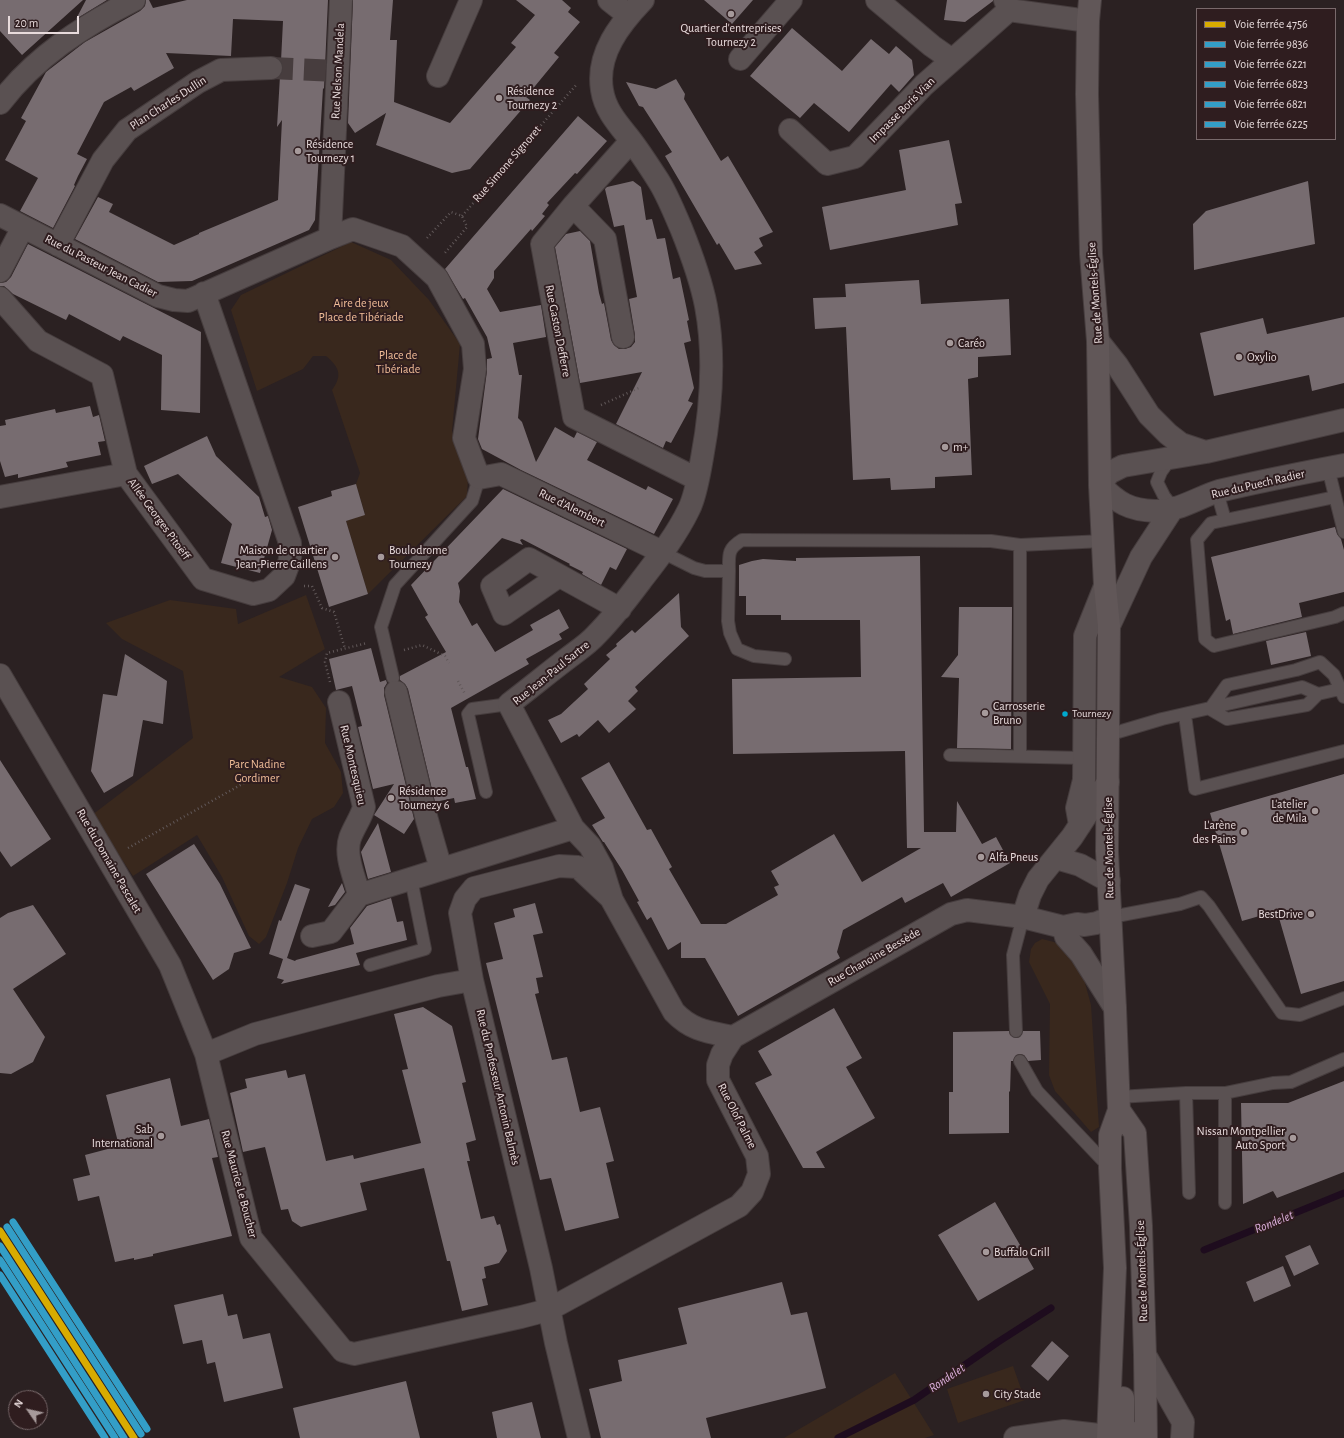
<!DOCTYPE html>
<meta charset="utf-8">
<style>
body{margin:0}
#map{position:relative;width:1344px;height:1438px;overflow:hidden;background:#2b2122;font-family:"Alegreya Sans",sans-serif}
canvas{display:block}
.legend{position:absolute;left:1196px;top:8px;width:140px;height:132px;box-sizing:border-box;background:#2f1d1f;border:1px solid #79696b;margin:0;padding:5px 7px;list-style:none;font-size:12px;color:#e8dbdc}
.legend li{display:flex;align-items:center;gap:8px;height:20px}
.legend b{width:20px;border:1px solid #79696b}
.north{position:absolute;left:8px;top:1390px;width:40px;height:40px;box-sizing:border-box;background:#2f1d1f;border:1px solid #79696b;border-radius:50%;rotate:304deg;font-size:11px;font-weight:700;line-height:16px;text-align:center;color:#e8dbdc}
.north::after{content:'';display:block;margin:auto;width:14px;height:18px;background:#a69a9b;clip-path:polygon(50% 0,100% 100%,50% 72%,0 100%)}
.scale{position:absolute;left:8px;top:16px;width:71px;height:18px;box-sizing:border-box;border:2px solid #e8dbdc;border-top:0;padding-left:5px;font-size:12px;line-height:14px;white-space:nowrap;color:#e8dbdc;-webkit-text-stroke:3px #2f1d1f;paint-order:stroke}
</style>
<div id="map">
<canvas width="1344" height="1438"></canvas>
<ul class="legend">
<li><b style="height:5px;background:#d8ab00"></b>Voie ferrée 4756</li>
<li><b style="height:5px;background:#339ec7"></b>Voie ferrée 9836</li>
<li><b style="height:5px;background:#339ec7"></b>Voie ferrée 6221</li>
<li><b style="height:5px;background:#339ec7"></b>Voie ferrée 6823</li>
<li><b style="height:5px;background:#339ec7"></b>Voie ferrée 6821</li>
<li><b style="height:5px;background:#339ec7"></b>Voie ferrée 6225</li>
</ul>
<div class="north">N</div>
<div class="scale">20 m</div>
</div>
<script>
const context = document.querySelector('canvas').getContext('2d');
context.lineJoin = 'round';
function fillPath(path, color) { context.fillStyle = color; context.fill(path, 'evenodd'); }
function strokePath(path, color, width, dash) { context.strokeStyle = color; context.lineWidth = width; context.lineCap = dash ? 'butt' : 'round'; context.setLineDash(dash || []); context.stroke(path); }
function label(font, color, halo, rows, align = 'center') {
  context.font = font + ' "Alegreya Sans",sans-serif'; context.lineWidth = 4; context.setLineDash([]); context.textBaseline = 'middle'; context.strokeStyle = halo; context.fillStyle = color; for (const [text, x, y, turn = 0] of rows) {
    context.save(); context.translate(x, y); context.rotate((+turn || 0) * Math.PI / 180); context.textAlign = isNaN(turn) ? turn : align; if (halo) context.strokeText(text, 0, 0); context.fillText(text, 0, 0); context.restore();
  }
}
fillPath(new Path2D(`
 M351 242 391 260 429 300 460 344 452 431 468 477 467 496 368 594 346 521 365 514 356 484 360 473 332 390C343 375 339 367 326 356H313L303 369 257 391 231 310 241 295Z
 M306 595 325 649 279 677 312 687 326 708 325 743 341 772 343 793 334 807 312 819 298 848 287 883 266 937 259 944 249 936 222 877 197 835 133 876 92 815 193 738 183 671 122 639 106 623 170 600 236 609 238 624Z
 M1042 939 1054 942 1064 948 1082 972 1091 1005 1099 1127 1091 1132 1055 1091 1049 1075 1050 1004 1029 962 1031 949 1035 943Z
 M1013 1366 1025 1400 958 1423 947 1389Z
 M895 1373 934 1435 925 1438H784Z`), '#39281d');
strokePath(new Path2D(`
 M1204 1250 1344 1193
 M838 1438 914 1400 998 1342 1051 1308`), '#1e0c1e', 7);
fillPath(new Path2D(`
 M0 0H83L22 55 0 31Z
 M86 0H107L76 19Z
 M146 0H149L153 8 187 0H328L324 89 323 88 315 220 309 230 192 281 158 282 75 239 98 197 113 204 109 212 174 245 199 234V233L278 200 282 120 277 127 280 76 282 73 283 68 281 61 283 21 233 19 231 56 166 53 174 68 134 91 131 87 104 102 77 154 87 159 78 176 74 185 75 186 53 228 20 211 38 178 5 160 26 121 21 118 46 72 85 42 140 11 145 6Z
 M353 0H393L390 40H397L394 102 450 123 516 47 511 43 535 15 516 0H562L571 8 568 12 580 22 554 53 559 57 526 97 530 100 470 169 452 173 376 145 386 113 355 133 348 123Z
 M704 0H753L732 24Z
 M947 0H993V1L965 22 944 20Z
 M792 28 842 71 871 39 889 54 896 46 912 60 914 75 899 92 891 84 849 132 814 103 800 118 750 76Z
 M676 79 685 94 684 99 721 161 728 156 773 232 759 238 763 246 754 252 762 264 735 270 719 243 717 245 665 156 672 152 643 107 639 106 626 82 656 89Z
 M578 116 607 141 577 174 575 173 547 203 549 205 542 214 545 216 532 231 531 229 494 271V278L487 289 500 312 541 305 546 337 513 343 519 375H522L518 418 522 422 536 462 555 427 574 438 577 432 597 442 587 460 636 485 646 490 648 486 673 499 654 534 521 470 482 449 478 439 487 371V359L492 358 487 337 465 298 463 299 445 269Z
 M949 140 962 203 955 204 958 225 830 250 822 207 906 190 899 150Z
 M633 181 641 187 646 220 652 219 657 239 665 238 673 279 680 277 689 320 687 321 691 341 684 343 694 388 688 401 693 403 671 443 666 441 663 448 616 424 642 372 580 383 555 247 566 234 580 231 590 241 599 293 602 304 604 303 611 340 614 345 619 349H625L631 347 635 342V335L629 299 637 297 624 225 614 227 605 189 607 187Z
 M1308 181 1315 244 1194 270 1193 224 1206 211Z
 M28 244 201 332 200 413 161 410 162 355 123 336 120 341 69 314 66 320 13 294 4 286H0V283L6 282 11 277Z
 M919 280 921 304 1009 299 1011 355 978 357V377L968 379 972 475 935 477V488L891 490 890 478 853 480 846 327 815 329 813 298 846 297 845 284Z
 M1344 317V383L1312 391 1309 375 1214 396 1200 333 1263 318 1267 334Z
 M90 406 93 417 99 415 105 441 98 442 101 455 66 462 68 467 18 478V474L5 477 0 461V426L6 425 5 420 55 409 56 413Z
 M207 436 216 456 259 497 265 517 268 516 272 530 260 573 221 563 232 524 178 474 152 484 144 466Z
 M356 484 365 515 346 521 368 594 329 607 298 507 332 496 331 491Z
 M503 489 627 549 616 570 610 567 601 585 582 574 583 572 569 565 570 564 522 539 520 540 523 545 502 538 458 583 460 591 459 602 472 626 477 623 495 652 533 630 530 625 559 609 569 628 559 634 562 639 526 659 529 664 451 708 466 767H468L476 799 455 803 454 798 435 802 408 689 405 684 400 680V676L446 652 425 617 428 615 411 585Z
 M1335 527 1337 534 1341 539 1344 550V592L1299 603 1302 617 1233 634 1230 619 1226 621 1211 557Z
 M920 556 924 832H956L957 801 982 844 996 837 1010 863 951 897 943 883 905 903 902 897 843 930 837 952 840 958 738 1016 705 958H681V942L668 950 651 917 647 920 637 902 639 901 622 870 604 842H603L592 825 605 818 581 778 609 762 647 830 651 829 672 867 669 869 701 924H726L778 895 774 887 779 885 771 871 834 834 862 882 921 848H907L905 751 733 754 732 679 861 677 860 620H781V615H746V596H739V565L752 561 763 559 796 561V558Z
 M679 593 681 627 689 636 635 687 638 691 628 701 636 709 609 733 598 720 579 737 577 734 561 743 548 720 561 714 588 689 584 684 610 659 606 655 617 646 616 644 632 630 635 633Z
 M959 607H1012L1011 749 957 748 959 678 941 677 958 655Z
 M1306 632 1311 656 1271 665 1266 641Z
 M371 648 380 682 386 680 387 683 384 688V695L414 819 404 834 374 815 394 784 373 789 358 727 362 726 352 686 336 690 329 659Z
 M125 654 167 681 163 724 143 720 133 776 104 793 91 771 103 694 117 696Z
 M0 760 51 839 11 867 0 851Z
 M1344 774V981L1301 994 1277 911 1242 921 1210 813Z
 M378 823 391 872 368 879 361 852Z
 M194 844 220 884 251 948 234 953 229 969 213 980 146 874Z
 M342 883 345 892 335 905 328 907Z
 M295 884 310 889 287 958 295 961 296 960 354 944 350 928 367 906 391 898 397 922 403 921 407 940 356 953 360 965 281 984 284 980 277 978 283 959 269 954 279 920 281 921Z
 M535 903 543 933 533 935 543 977 536 978 539 993 535 994 552 1060 567 1057 580 1112 600 1107 614 1161 606 1163 619 1218 565 1231 551 1178 540 1180 486 963 503 959 494 923 515 917 513 909Z
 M33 905 66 954 13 989 45 1037 33 1062 11 1074 0 1073V918L8 913Z
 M423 1007 452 1026 466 1082 462 1083 476 1140 466 1143 470 1161H467L481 1219 494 1216 497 1225 500 1224 507 1251 499 1263 484 1267 486 1278 482 1279 488 1305 462 1311 450 1261H447L424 1168 360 1183 367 1210 301 1227 292 1221 288 1209 281 1210 265 1147 243 1152 230 1093 247 1088 245 1079 286 1070 288 1078 305 1074 326 1161 353 1155 354 1159 421 1143 402 1070 408 1069 394 1014Z
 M834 1008 862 1058 846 1067 875 1118 816 1152 825 1168H803L755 1083 772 1075 758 1051Z
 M1009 1031 1010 1035 1016 1038 1020 1037 1023 1031H1040L1041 1060 1028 1061 1024 1055 1020 1054 1016 1055 1013 1061H1011L1010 1092 1009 1091V1133L949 1134V1092H953V1032Z
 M170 1078 181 1126 209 1119 218 1157 212 1158 232 1236 153 1254V1256L134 1260V1258L115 1262 99 1196 78 1201 73 1179 90 1175 85 1155 119 1146 106 1095Z
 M1344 1081V1172L1277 1198 1273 1191 1243 1204 1241 1103H1288Z
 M995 1202 1034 1269 978 1301 938 1235Z
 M1310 1245 1319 1264 1294 1276 1285 1256Z
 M1283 1266 1291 1286 1254 1302 1246 1282Z
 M782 1282 791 1315 807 1312 826 1388 706 1418 711 1438H601L589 1389 622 1381 618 1360 687 1344 678 1308Z
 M223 1294 228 1316 237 1314 243 1339 270 1333 283 1388 224 1402 215 1362 207 1364 202 1340 183 1344 174 1305Z
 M1052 1341 1069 1356 1048 1381 1031 1366Z
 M406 1381 420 1438H300L293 1408Z
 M532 1402 541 1438H497L492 1412Z`), '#776c70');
strokePath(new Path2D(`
 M271 68 338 71`), '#473d3e', 22, [22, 11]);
const lane = new Path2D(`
 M1171 458 1161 472 1157 482 1164 496 1173 508
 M1328 468 1344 532
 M1217 492 1225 520
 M1335 497 1211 523 1197 540 1205 639 1214 646 1335 617 1344 613
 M1020 545V756
 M662 552 694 568 705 571H729C729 555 727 549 742 540L991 541 1020 545 1103 541
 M729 571 728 621 730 633 737 649 754 656 785 659
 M393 678 381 627 395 585 472 501 479 478
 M1210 709 1227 685 1296 670 1320 662 1334 675 1344 697
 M1210 709 1227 719 1307 705 1318 694 1340 689
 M1185 715 1195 789 1344 751
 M1108 735 1162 719 1302 687 1318 694
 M950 755 1084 758
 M486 792 468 714 472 709 509 704
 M1111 917 1180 904 1201 897 1209 906 1282 1013 1300 1015 1344 998
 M370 965 425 949 411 879
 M1016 1031 1013 955 1023 917
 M1020 1061 1037 1091 1110 1168
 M1186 1093 1189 1193
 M1118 1097 1186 1093H1225L1273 1083 1291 1082 1344 1059
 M1225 1203V1093`);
const street = new Path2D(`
 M609 0 628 15
 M643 0C620 24 596 54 602 90 605 110 618 124 630 139 640 152 649 166 658 180 667 194 674 212 681 228 691 253 701 280 706 306 715 354 711 410 702 458 699 474 696 495 689 509 677 534 660 556 643 578 628 598 614 617 596 635 588 644 577 651 568 658 548 673 529 689 509 704L573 828 590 846 602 868 612 900 674 1012C692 1031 709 1032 733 1037
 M877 0 932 46 952 60
 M1005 0 1009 10 1088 21
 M740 59 791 0
 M438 76 471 0
 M0 103C35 57 83 26 134 0
 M790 130 827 164 855 157 924 85 1009 10
 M631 141 573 206 542 244 574 417 697 479
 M573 206 605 239 623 337
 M0 215 158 296 174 300 188 301 330 238 353 229 402 246 437 278 473 344 475 369 464 438 479 478 501 474 662 552
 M330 238 341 0
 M58 245 103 160 127 130 198 82 221 70 271 68
 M0 271 23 227
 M0 298 38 341 102 375 126 474 203 579 253 594 269 590 284 576 290 560V543L204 293
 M1098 341 1117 365 1149 415 1168 434 1181 444 1205 452
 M1344 420 1206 452 1123 466 1109 473 1100 485C1118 503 1129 510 1155 511 1177 512 1199 497 1219 491 1260 481 1302 473 1344 465
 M0 497 126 474
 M559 576 504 614 492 586 529 559 620 609
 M1109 626 1141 557 1173 508
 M0 675 170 965 206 1054
 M396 692 427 820 441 869
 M339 702 364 807C361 818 354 827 350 838 344 855 355 878 359 895
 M1080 825 1077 808 1084 780 1085 636 1105 586
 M1056 858 1080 865 1109 881
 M359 895 573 828
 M1023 917 1030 895 1038 879 1072 837 1108 782
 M1063 927 1066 937 1081 954 1115 1008
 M312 936 331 932 359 895
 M472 980 438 986 255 1034 206 1054 251 1238 343 1351 354 1354 521 1317 548 1310 739 1206 752 1192 759 1174 757 1156 718 1080V1065L722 1054 733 1037 951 914 967 910 1023 917 1063 927 1077 924 1085 925 1097 923 1111 917
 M1145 1355 1183 1422 1182 1438
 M579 1438 556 1343 541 1268 472 980 460 913 465 899 474 888 559 866 578 867 611 898
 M1015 1438 1064 1431 1108 1436`);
const secondary = new Path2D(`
 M1090 0 1088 21 1087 94 1091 254 1098 341 1100 485 1105 586 1109 626 1107 851 1115 1008 1119 1110 1110 1135V1168L1115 1268 1108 1438
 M1119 1110 1135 1133 1141 1226 1145 1355 1146 1438
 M1123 1398V1426L1134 1438`);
strokePath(lane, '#463d3e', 14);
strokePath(street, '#463d3e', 24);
strokePath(secondary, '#463d3e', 24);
strokePath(new Path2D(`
 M462 216 577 84
 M427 238 451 212 462 216 467 227 444 254
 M601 405 641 387
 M304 586H312L322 608 334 612 345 649
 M404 650 422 645 445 656 449 663
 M458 681 465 694
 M330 682 325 662 327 653 367 643
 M128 848 244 783`), '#615859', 2.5, [1, 3]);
strokePath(lane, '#5a5152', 12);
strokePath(street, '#5a5152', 22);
strokePath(secondary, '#615758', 22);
strokePath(new Path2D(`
 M0 1231 134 1438`), '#d8ab00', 7);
strokePath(new Path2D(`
 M0 1246 124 1438`), '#339ec7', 7);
strokePath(new Path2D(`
 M7 1227 141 1434`), '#339ec7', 7);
strokePath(new Path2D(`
 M0 1260 115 1438`), '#339ec7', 7);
strokePath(new Path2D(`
 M13 1222 147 1429`), '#339ec7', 7);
strokePath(new Path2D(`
 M0 1275 105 1438`), '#339ec7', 7);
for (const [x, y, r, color] of [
 [731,14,4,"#a69a9b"],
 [499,98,4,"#a69a9b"],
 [298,151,4,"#a69a9b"],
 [950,343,4,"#a69a9b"],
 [1239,357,4,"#a69a9b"],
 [945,447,4,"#a69a9b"],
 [335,557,4,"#a69a9b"],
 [381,557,4,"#a69a9b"],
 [985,713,4,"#a69a9b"],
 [1065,714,3.5,"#00a9ce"],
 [391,798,4,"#a69a9b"],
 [1315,811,4,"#a69a9b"],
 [1244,832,4,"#a69a9b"],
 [981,857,4,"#a69a9b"],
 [1311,914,4,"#a69a9b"],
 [161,1136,4,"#a69a9b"],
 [1293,1138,4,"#a69a9b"],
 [986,1252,4,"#a69a9b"],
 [986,1394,4,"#a69a9b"]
]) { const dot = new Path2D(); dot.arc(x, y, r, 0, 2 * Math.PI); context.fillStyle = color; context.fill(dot); strokePath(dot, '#2f1d1f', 1.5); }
label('11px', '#e8dbdc', '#2f1d1f', [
 ["Tournezy",1072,714]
], 'left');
label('12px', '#e8dbdc', '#2f1d1f', [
 ["Quartier d'entreprises",731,28,"center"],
 ["Tournezy 2",731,42,"center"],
 ["Résidence",507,91],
 ["Tournezy 2",507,105],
 ["Résidence",306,144],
 ["Tournezy 1",306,158],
 ["Caréo",958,343],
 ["Oxylio",1247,357],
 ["m+",953,447],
 ["Maison de quartier",327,550,"right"],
 ["Jean-Pierre Caillens",327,564,"right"],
 ["Boulodrome",389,550],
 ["Tournezy",389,564],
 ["Carrosserie",993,706],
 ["Bruno",993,720],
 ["Résidence",399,791],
 ["Tournezy 6",399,805],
 ["L'atelier",1307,804,"right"],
 ["de Mila",1307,818,"right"],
 ["L'arène",1236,825,"right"],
 ["des Pains",1236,839,"right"],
 ["Alfa Pneus",989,857],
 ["BestDrive",1303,914,"right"],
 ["Sab",153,1129,"right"],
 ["International",153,1143,"right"],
 ["Nissan Montpellier",1285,1131,"right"],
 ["Auto Sport",1285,1145,"right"],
 ["Buffalo Grill",994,1252],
 ["City Stade",994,1394]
], 'left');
label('12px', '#e8dbdc', '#2f1d1f', [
 ["Rue Nelson Mandela",338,71,-87],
 ["Plan Charles Dullin",168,103,-33],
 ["Impasse Boris Vian",902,110,-45],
 ["Rue Simone Signoret",507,164,-49],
 ["Rue du Pasteur Jean Cadier",101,266,27],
 ["Rue de Montels-Église",1095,293,-94],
 ["Rue Gaston Defferre",558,331,79],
 ["Rue du Puech Radier",1258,484,-13],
 ["Rue d'Alembert",572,508,26],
 ["Allée Georges Pitoëff",159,519,54],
 ["Rue Jean-Paul Sartre",551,673,-39],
 ["Rue Montesquieu",353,765,77],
 ["Rue de Montels-Église",1109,848,-91],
 ["Rue du Domaine Pascalet",109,861,60],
 ["Rue Chanoine Bessède",874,957,-30],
 ["Rue du Professeur Antonin Balmès",498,1087,77],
 ["Rue Olof Palme",737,1116,63],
 ["Rue Maurice Le Boucher",239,1184,75],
 ["Rue de Montels-Église",1142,1271,-92]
]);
label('12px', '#f1bd98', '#2f1d1f', [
 ["Aire de jeux",361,303],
 ["Place de Tibériade",361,317],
 ["Place de",398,355],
 ["Tibériade",398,369],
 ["Parc Nadine",257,764],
 ["Gordimer",257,778]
]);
label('italic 13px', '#daaeda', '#2f1d1f', [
 ["Rondelet",1274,1222,-22],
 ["Rondelet",947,1378,-34]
]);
</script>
